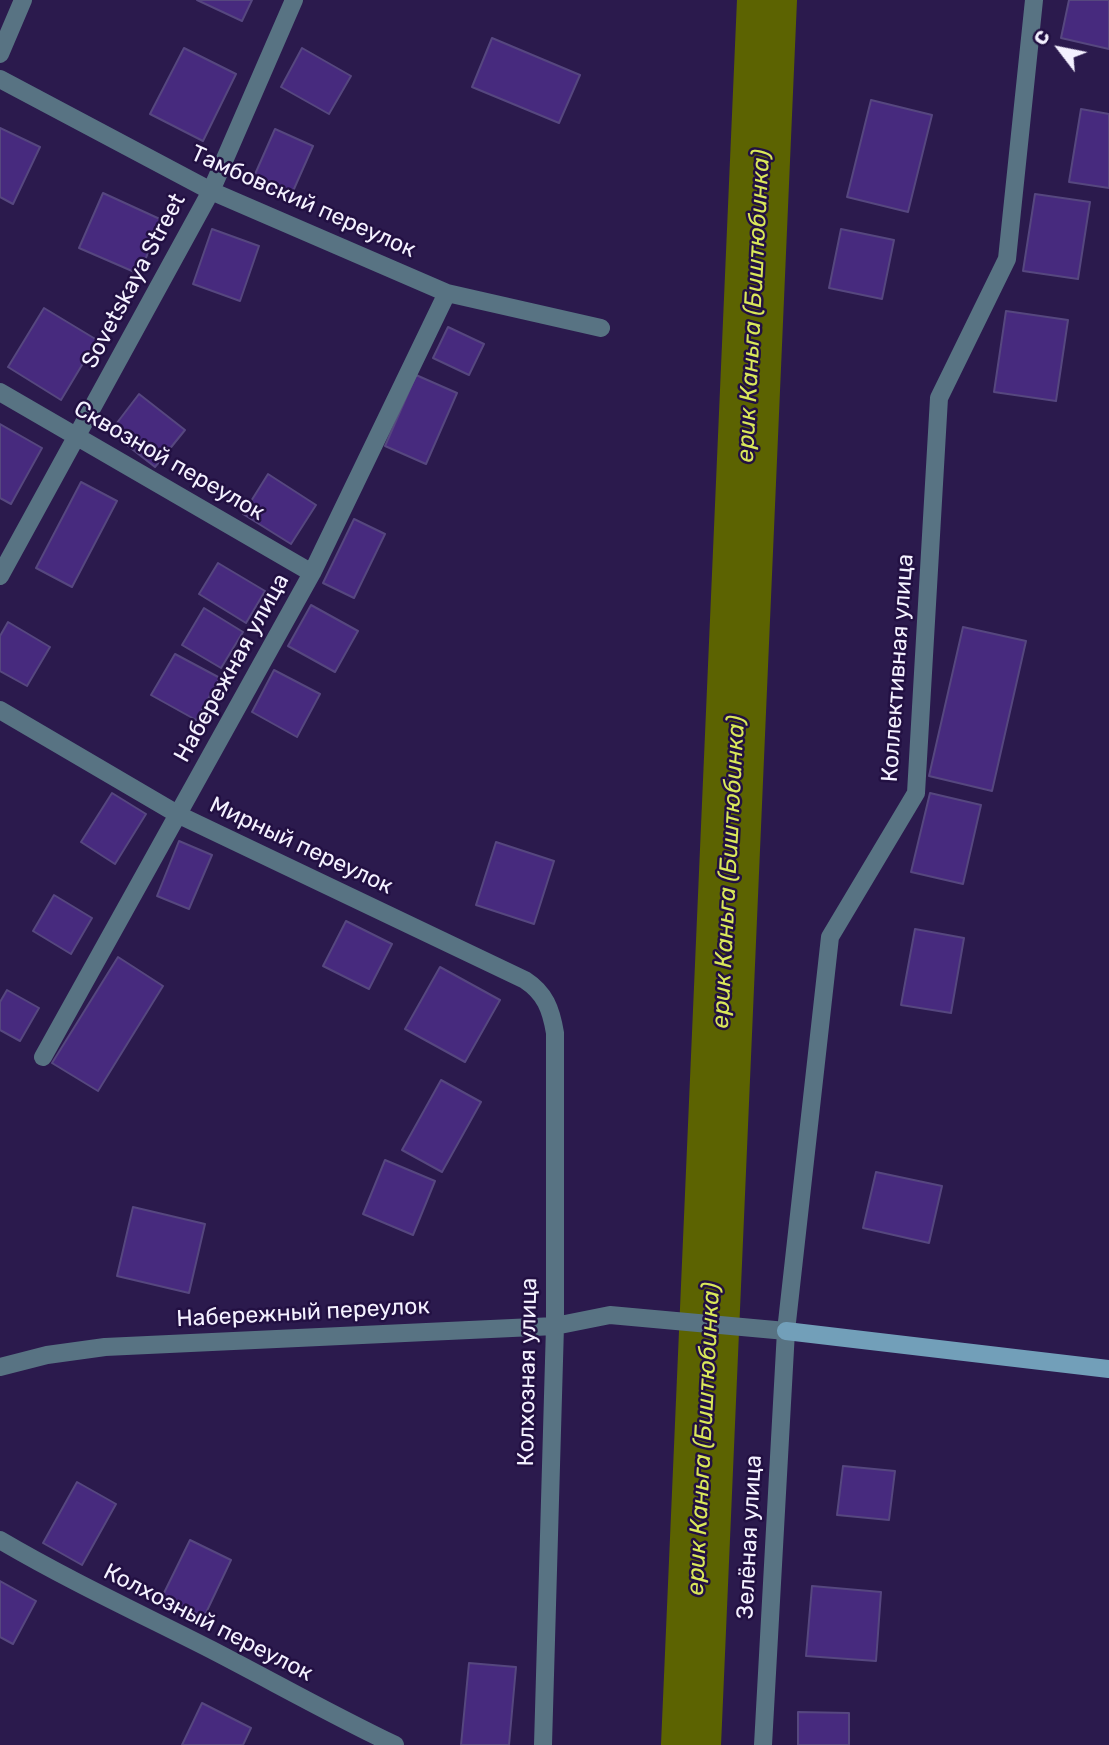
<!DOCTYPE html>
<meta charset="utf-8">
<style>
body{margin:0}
#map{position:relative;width:1109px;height:1745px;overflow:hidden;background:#2b1a4d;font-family:Rubik,sans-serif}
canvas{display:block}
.north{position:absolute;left:1025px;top:14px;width:70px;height:70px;-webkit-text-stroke:5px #221042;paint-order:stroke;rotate:302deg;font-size:19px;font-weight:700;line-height:28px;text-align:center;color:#f4f1ff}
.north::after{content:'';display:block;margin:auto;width:24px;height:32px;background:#f4f1ff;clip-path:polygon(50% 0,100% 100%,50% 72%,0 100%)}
</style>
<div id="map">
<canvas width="1109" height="1745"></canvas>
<div class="north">С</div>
</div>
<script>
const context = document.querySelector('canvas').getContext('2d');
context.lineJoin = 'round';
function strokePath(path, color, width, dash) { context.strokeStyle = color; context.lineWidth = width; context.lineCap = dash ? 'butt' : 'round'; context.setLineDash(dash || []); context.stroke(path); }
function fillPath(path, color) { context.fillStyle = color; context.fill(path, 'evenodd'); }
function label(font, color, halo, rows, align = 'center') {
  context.font = font + ' Rubik,sans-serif'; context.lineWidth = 5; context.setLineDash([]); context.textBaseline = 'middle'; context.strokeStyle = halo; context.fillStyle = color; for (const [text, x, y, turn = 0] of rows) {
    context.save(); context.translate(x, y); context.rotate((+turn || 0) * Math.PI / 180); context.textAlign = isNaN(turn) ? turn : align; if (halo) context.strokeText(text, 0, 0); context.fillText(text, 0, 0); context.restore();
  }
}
strokePath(new Path2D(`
 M691 1745 767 0`), '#5c6301', 60);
const building = new Path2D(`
 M197 0H252L242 21Z
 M1069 0H1109V49L1061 38Z
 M492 38 580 75 559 123 472 87Z
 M184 48 236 74 203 141 150 114Z
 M302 48 351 76 329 114 281 87Z
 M871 100 932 115 908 212 847 197Z
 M1081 109 1109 114V188L1069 182Z
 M0 128 40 147 13 204 0 197Z
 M275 129 313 146 290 198 252 181Z
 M103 193 162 220 139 274 79 248Z
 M1035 194 1090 202 1078 279 1023 271Z
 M212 229 259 246 240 301 193 284Z
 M841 229 894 240 882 299 829 288Z
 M44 308 97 340 61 400 8 367Z
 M1006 311 1068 320 1056 401 994 392Z
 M448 327 484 344 469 375 433 358Z
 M416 375 457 393 426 464 385 446Z
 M139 394 185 430 155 467 110 432Z
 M0 424 42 448 11 504 0 498Z
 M268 474 316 505 291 544 243 514Z
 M81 482 117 501 72 587 36 568Z
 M354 519 385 534 354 598 323 583Z
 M218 563 265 591 246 623 199 594Z
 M311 605 358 631 335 672 288 646Z
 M204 608 243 632 221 668 182 645Z
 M8 622 50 647 27 686 0 671V636Z
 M963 627 1026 641 992 791 929 776Z
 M175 654 220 678 196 720 151 695Z
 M274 670 320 694 297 737 252 712Z
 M112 793 146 814 115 864 81 842Z
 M930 793 981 805 963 884 911 872Z
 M179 841 212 855 189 909 157 896Z
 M496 842 554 861 534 924 476 905Z
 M54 895 92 918 71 954 33 931Z
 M346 921 392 944 369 989 323 966Z
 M915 929 964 938 951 1013 901 1005Z
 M118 957 163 986 98 1091 52 1063Z
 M440 967 500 1000 465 1062 405 1029Z
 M7 990 39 1008 20 1041 0 1030V1002Z
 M441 1080 481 1102 442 1172 402 1150Z
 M385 1160 435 1181 413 1235 363 1214Z
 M876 1172 942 1186 929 1243 863 1228Z
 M133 1207 205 1224 189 1293 117 1276Z
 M843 1466 895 1471 889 1520 837 1515Z
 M77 1482 116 1504 82 1565 43 1543Z
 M190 1540 231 1560 204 1617 162 1597Z
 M0 1581 36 1601 13 1644 0 1637Z
 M812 1586 881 1592 876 1661 806 1656Z
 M469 1663 516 1667 509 1745H461Z
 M202 1703 251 1728 243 1745H182Z
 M798 1712 849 1713V1745H798Z`);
fillPath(building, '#472a7e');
strokePath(building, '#56477f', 2);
strokePath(new Path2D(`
 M763 1745 786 1331`), '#587383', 18);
strokePath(new Path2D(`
 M0 54 23 0
 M0 79 211 191 447 293 601 328
 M0 392 312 573
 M0 576 211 191 294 0
 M0 710 179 815 525 980C545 993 551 1009 555 1033V1326L543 1745
 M43 1057 312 573 447 293
 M0 1367 47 1355 105 1347 555 1326 610 1315 786 1331 830 937 916 793 939 398 1007 259 1034 0
 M0 1540C68 1580 139 1613 210 1649 272 1681 332 1715 395 1745`), '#587383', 18);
strokePath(new Path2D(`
 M786 1331 1109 1369`), '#729fb9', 18);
label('23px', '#f4f1ff', '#221042', [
 ["Тамбовский переулок",303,202,24],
 ["Sovetskaya Street",134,281,-62],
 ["Сквозной переулок",169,461,30],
 ["Набережная улица",232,668,-61],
 ["Коллективная улица",898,668,-86],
 ["Мирный переулок",301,846,25],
 ["Набережный переулок",303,1313,-3],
 ["Колхозная улица",528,1372,-89],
 ["Зелёная улица",750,1537,-87],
 ["Колхозный переулок",208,1623,27]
]);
label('italic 24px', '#dae85a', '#221042', [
 ["ерик Каньга (Биштюбинка)",754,306,-87],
 ["ерик Каньга (Биштюбинка)",729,872,-87],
 ["ерик Каньга (Биштюбинка)",704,1439,-87]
]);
</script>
